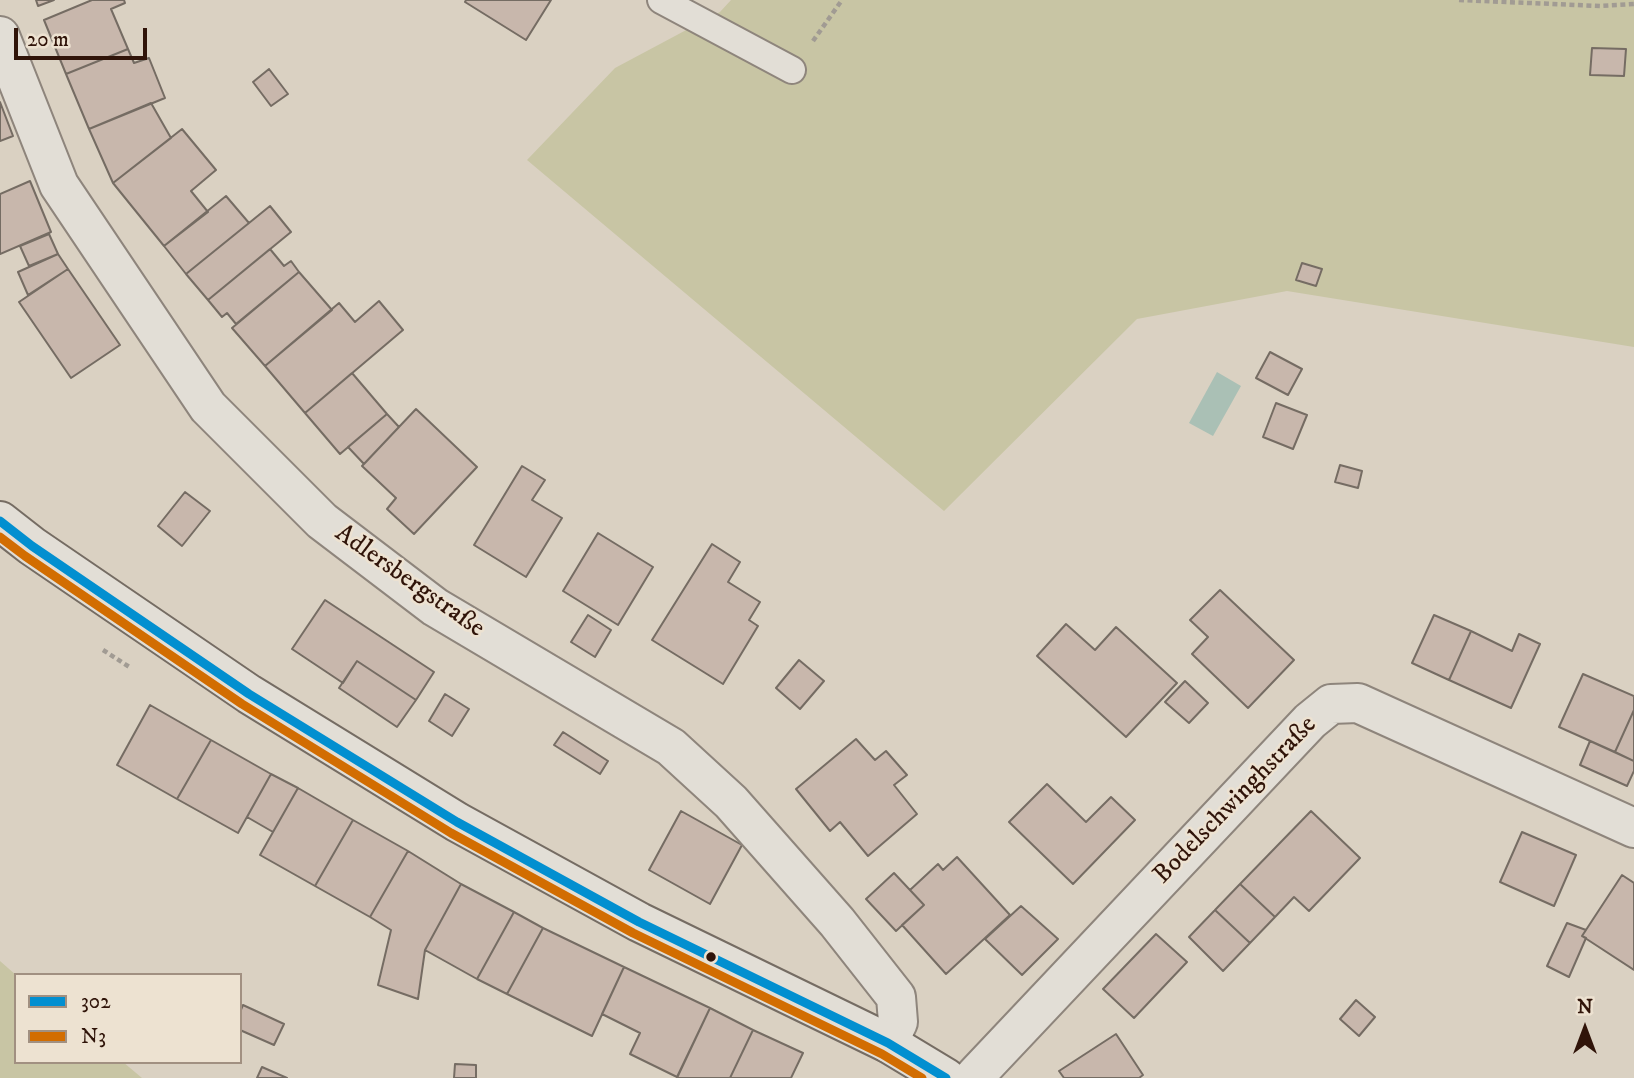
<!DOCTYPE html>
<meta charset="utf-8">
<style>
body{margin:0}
#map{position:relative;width:1634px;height:1078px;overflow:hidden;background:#dad1c2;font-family:"IM FELL DW Pica",serif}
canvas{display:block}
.legend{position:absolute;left:14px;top:973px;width:228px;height:91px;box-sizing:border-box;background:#ede2d1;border:2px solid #a19081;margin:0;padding:9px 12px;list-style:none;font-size:21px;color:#301409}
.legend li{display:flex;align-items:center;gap:14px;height:35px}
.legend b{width:35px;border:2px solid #a19081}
.north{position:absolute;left:1550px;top:994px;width:70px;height:70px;-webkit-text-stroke:5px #ede2d1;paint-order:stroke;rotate:0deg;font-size:19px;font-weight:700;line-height:28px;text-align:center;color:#301409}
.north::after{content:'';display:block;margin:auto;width:24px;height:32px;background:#301409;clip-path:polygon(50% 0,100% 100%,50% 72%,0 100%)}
.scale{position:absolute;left:14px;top:28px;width:133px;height:32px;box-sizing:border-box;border:4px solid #301409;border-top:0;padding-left:9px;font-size:21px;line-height:24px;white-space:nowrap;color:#301409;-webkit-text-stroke:5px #ede2d1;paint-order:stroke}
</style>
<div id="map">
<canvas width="1634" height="1078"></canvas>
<ul class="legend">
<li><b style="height:9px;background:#028fd0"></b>302</li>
<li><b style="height:9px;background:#d26d01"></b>N3</li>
</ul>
<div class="north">N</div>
<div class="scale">20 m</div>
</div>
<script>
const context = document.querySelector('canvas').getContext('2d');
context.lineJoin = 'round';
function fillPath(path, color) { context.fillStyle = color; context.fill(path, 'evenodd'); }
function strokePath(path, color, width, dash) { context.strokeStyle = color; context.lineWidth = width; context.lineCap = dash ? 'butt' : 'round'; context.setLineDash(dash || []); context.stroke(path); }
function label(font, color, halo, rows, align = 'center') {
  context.font = font + ' "IM FELL DW Pica",serif'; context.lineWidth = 5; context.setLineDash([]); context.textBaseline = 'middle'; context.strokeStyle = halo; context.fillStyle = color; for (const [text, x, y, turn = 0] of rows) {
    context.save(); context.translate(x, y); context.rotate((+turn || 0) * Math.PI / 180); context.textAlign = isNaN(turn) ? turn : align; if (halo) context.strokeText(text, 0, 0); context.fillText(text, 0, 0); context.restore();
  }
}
fillPath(new Path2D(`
 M731 0H1634V347L1287 291 1137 319 944 511 527 160 615 68 720 12Z
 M0 961 16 975V1062H123L142 1078H0Z`), '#c8c5a4');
fillPath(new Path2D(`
 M1217 372 1241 386 1213 436 1189 423Z`), '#aac0b5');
const building = new Path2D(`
 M36 0H54L38 6Z
 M92 0H124L125 3 111 9 128 49 66 74 44 20Z
 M466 0H551L526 40 465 2Z
 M1592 48 1626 49 1624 76 1590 75Z
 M128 49 134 63 149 58 165 98 89 129 66 74Z
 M269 69 288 94 271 106 253 82Z
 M0 102 13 136 0 141Z
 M151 103 171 138 113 183 89 129Z
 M182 129 216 170 191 191 208 212 164 246 113 183Z
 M30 181 51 232 0 254V194Z
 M226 196 249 223 186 274 164 246Z
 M270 206 291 232 208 300 186 274Z
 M49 234 58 254 29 266 20 246Z
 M270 249 284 266 291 261 299 272 236 324 227 313 222 317 208 300Z
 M58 254 68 269 28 295 18 272Z
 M1302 263 1322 269 1316 286 1296 280Z
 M68 269 120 345 71 378 19 302Z
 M299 272 332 310 265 366 232 328Z
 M379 301 403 330 305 413 265 366 339 303 355 322Z
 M1270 352 1302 369 1288 395 1256 378Z
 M352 373 387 414 340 454 305 413Z
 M1276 403 1307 415 1293 449 1263 437Z
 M416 409 477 467 414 534 387 509 396 498 362 466Z
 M387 414 399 427 364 464 348 447Z
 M1340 465 1362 471 1358 488 1335 482Z
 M522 466 545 480 532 500 562 518 526 577 474 545Z
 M185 492 210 511 182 546 158 526Z
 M598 533 653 567 618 625 563 591Z
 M712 544 740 562 728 582 760 602 749 620 758 626 723 684 652 640Z
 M1220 590 1294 660 1248 708 1192 654 1208 637 1190 620Z
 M325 600 434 672 416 700 357 661 343 683 292 649Z
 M588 615 611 630 595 657 571 642Z
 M1434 615 1471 631 1449 680 1412 663Z
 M1066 624 1095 650 1116 627 1177 683 1126 737 1037 656Z
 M1471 631 1512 651 1519 634 1540 644 1511 708 1449 680Z
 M799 660 824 681 800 709 776 688Z
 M357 661 416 700 397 727 339 688Z
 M1583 674 1634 696V710L1615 752 1559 727Z
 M1185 681 1208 703 1189 723 1165 702Z
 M445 694 469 709 452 736 429 721Z
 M150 705 211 740 177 799 117 765Z
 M1634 710V761L1615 752Z
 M563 732 608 761 600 774 554 745Z
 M856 739 875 760 886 751 907 775 894 785 917 814 868 856 840 822 830 831 796 789Z
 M211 740 271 774 238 833 177 799Z
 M1590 741 1634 761V771L1627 786 1580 765Z
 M271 774 298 788 273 832 247 817Z
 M1047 784 1086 822 1111 797 1135 820 1073 884 1009 822Z
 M298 788 353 820 315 886 260 855Z
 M681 811 742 845 710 904 649 870Z
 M1311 811 1360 858 1309 911 1294 897 1275 917 1240 884Z
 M353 820 408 851 370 917 315 886Z
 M1522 832 1576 855 1554 906 1500 882Z
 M408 851 461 884 425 950 418 999 378 985 391 930 370 917Z
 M957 857 1010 915 946 974 902 925 924 905 910 890 938 864 943 870Z
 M894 873 924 905 896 931 866 899Z
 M1622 875 1634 883V970L1582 936Z
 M461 884 514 912 477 979 425 950Z
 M1240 884 1275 917 1250 943 1215 910Z
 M1021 906 1058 939 1022 975 985 939Z
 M1215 910 1250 943 1223 971 1189 937Z
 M514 912 543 928 507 994 477 979Z
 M1567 923 1586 930 1582 936 1586 938 1569 977 1547 966Z
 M543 928 624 967 592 1036 507 994Z
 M1156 934 1187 962 1134 1018 1103 989Z
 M624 967 710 1008 677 1077 630 1054 640 1033 602 1014Z
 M1356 1000 1375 1017 1359 1036 1340 1019Z
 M243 1005 284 1024 274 1045 240 1030V1012Z
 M710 1008 753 1030 730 1078H677Z
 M753 1030 803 1053 791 1078H730Z
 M1116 1034 1143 1075 1139 1078H1064L1059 1071Z
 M455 1064 476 1065V1078H454Z
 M262 1067 287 1078H257Z`);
fillPath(building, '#c8b7ac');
strokePath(building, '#756c63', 2);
const lane = new Path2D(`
 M661 0 792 70`);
const street = new Path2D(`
 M0 36 59 185 208 407 322 521 435 607 671 747 731 802 837 922 896 997 898 1022 888 1043
 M973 1078 1310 721 1331 704 1358 703 1634 828`);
const secondary = new Path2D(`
 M0 521 32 546 249 694 457 822 639 922 888 1043 946 1078`);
strokePath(lane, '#8e857c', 30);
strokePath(street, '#8e857c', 42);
strokePath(secondary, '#756c63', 42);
strokePath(new Path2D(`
 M1459 0 1600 6 1634 4
 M813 41 842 0
 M103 650 131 668`), '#a19b93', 4.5, [5, 3.5]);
strokePath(lane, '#e2ded6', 26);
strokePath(street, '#e2ded6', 38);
strokePath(secondary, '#e2ded6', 38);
strokePath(new Path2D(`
 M0 521 32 546 249 694 457 822 639 922 888 1043 946 1078`), '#028fd0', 9);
strokePath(new Path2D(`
 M0 537 25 556 242 704 451 833 633 933 882 1054 922 1078`), '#d26d01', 9);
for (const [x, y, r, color] of [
 [711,957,6,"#301409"]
]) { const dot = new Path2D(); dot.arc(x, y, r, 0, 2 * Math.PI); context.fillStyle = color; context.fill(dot); strokePath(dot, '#ede2d1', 2.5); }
label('26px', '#301409', '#ede2d1', [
 ["Adlersbergstraße",409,582,35],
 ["Bodelschwinghstraße",1236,801,-46]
]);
</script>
